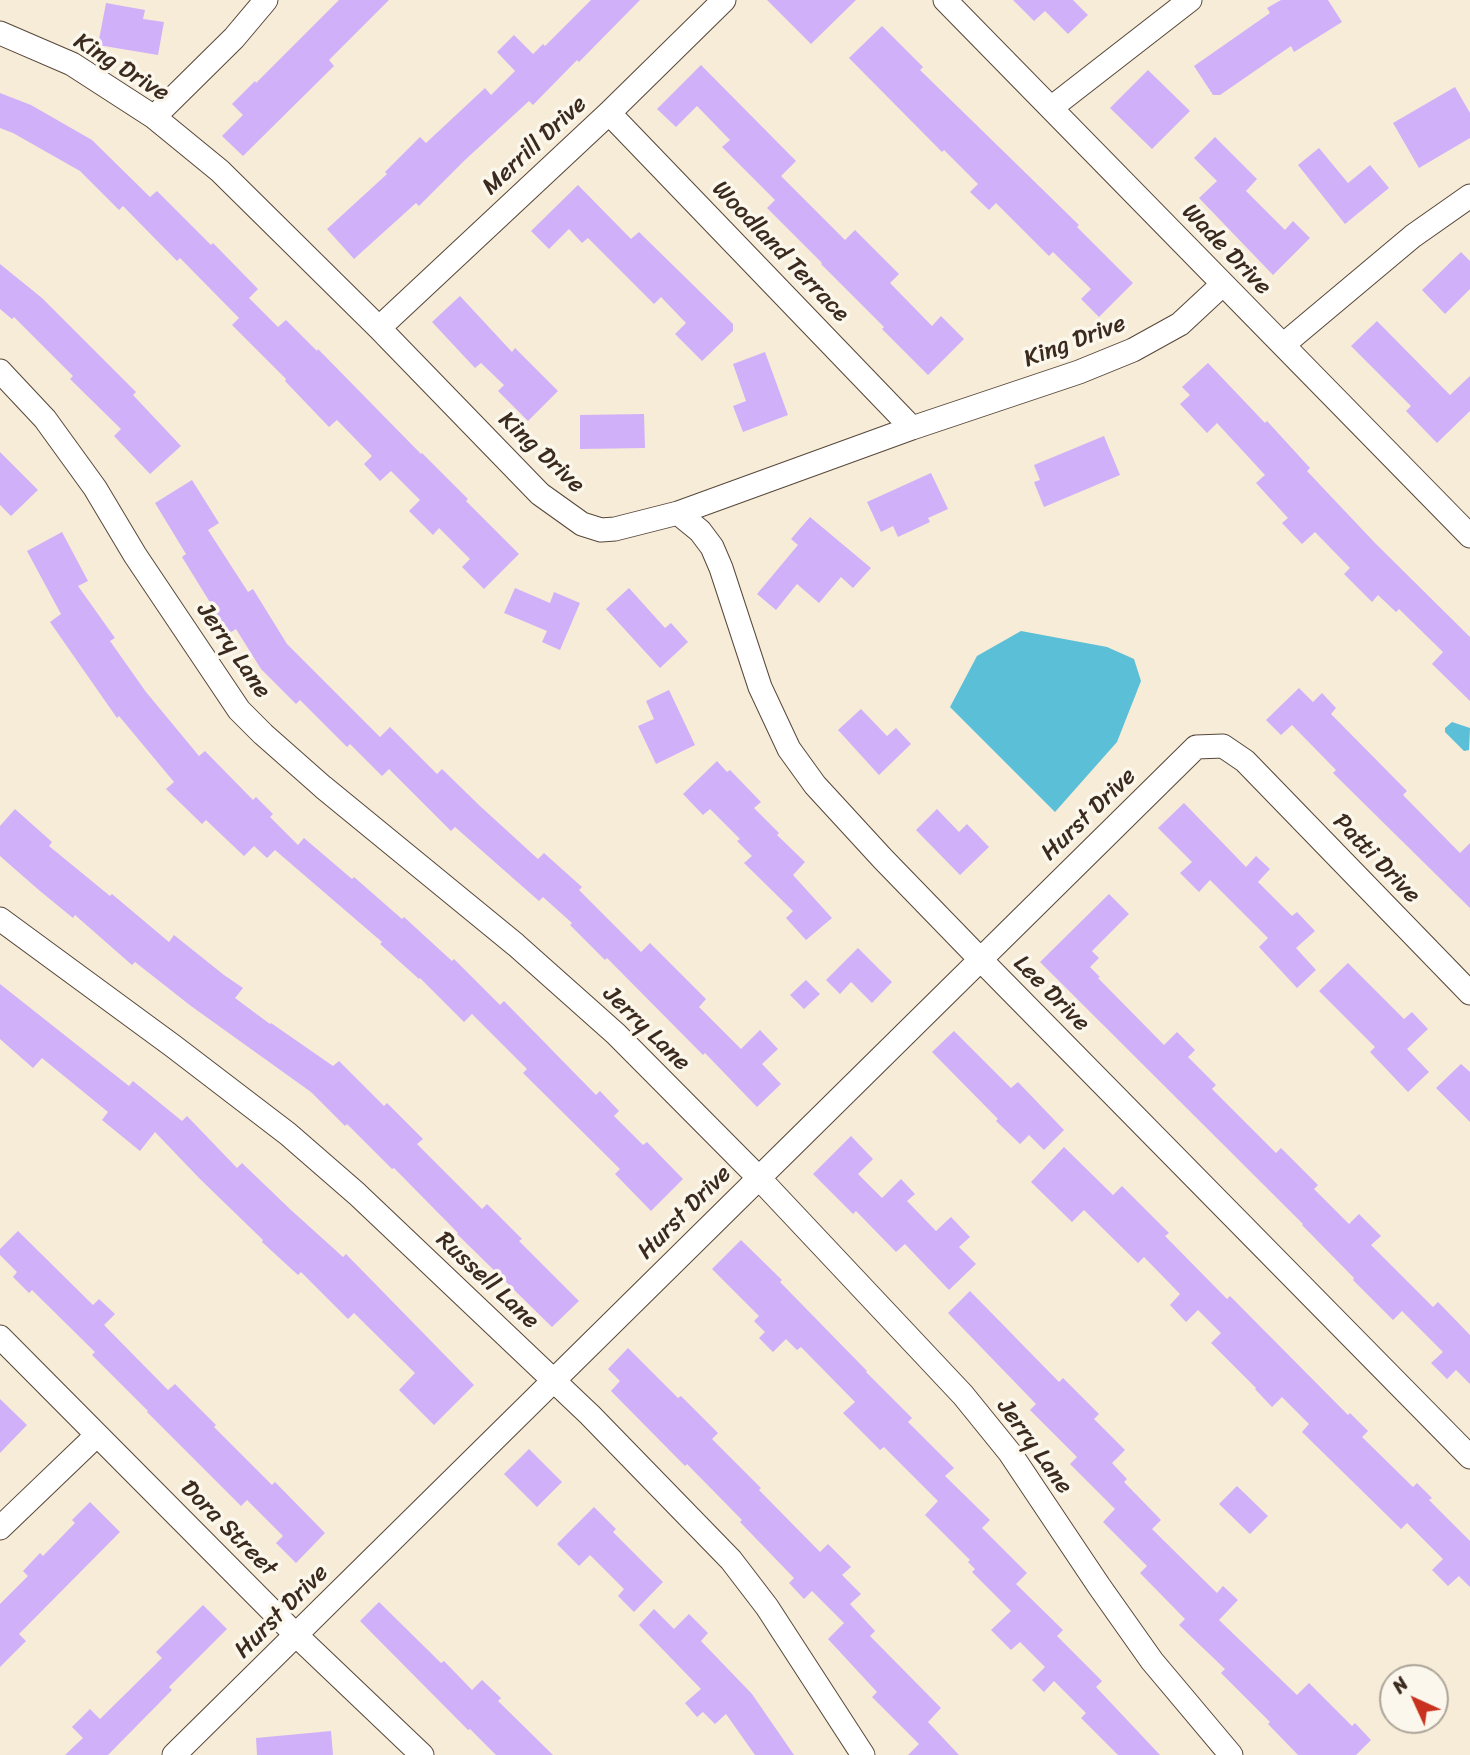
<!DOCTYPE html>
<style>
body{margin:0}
#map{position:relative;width:1470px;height:1755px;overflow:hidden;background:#f6ecd7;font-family:Sriracha,sans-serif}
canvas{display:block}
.north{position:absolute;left:1379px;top:1664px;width:70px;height:70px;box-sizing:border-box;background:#fbf7ec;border:2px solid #aea59a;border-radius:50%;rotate:315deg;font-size:19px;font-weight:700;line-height:28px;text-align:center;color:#3b2a1e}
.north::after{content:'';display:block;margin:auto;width:24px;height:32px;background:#c8321e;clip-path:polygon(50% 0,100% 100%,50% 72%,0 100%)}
</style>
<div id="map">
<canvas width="1470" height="1755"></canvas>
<div class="north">N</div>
</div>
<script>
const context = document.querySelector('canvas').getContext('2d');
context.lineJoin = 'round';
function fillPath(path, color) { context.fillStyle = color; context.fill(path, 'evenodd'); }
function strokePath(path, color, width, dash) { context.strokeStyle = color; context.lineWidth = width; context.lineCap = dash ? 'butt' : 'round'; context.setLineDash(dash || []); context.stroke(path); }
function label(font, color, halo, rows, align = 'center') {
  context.font = font + ' Sriracha,sans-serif'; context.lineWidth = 7; context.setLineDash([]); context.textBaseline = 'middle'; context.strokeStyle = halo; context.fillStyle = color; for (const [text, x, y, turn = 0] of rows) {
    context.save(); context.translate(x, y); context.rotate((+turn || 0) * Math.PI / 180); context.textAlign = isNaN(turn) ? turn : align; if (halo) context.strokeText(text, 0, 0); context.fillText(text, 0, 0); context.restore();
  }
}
fillPath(new Path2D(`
 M1021 631 1107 647 1134 659 1141 681 1117 742 1055 812 950 707 977 656Z
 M1452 722 1470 728 1469 750 1464 751 1445 732V728Z`), '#5abfd7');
fillPath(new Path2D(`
 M339 0H389L329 60 334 66 243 156 222 136 243 115 232 104 255 81 256 83Z
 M591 0H640L579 62 577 60 533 105 529 101 465 160 419 206 416 203 354 259 327 229 387 174 385 172 420 137 426 143 485 88 491 95 515 71 497 52 514 35 533 54 543 44 545 46Z
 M767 0H856L811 44Z
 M1013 0H1073L1088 15 1068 34 1045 11 1034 21Z
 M1281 0H1328L1342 22 1294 52 1291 46 1220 95H1213L1194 66 1270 13 1267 8Z
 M106 3 145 10 143 19 164 22 158 55 98 45Z
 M882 26 923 67 920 70 1079 225 1077 227 1133 283 1099 317 1081 299 1091 289 1053 252 1049 256 996 203 989 210 970 192 978 184 944 150 942 152 849 58Z
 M701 65 796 161 781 176 845 240 855 230 899 274 890 283 932 326 941 316 964 339 928 375 882 329 884 327 821 264 822 263 767 208 775 200 722 147 730 140 697 106 676 127 657 109Z
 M1148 70 1190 111 1152 149 1110 108Z
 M1455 87 1470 113V138L1419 168 1393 123Z
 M0 93 31 105 92 140 150 197 157 191 211 245 213 243 258 289 249 298 278 327 286 320 317 351 318 349 421 454 422 453 468 499 466 501 519 554 484 589 462 567 470 559 439 528 433 535 409 511 420 500 391 471 380 481 364 464 372 456 337 420 329 427 285 381 286 379 232 325 239 318 180 258 177 261 123 206 119 210 80 171 13 133 0 128Z
 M1215 137 1257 179 1246 191 1285 230 1293 221 1310 238 1273 275 1199 198 1217 181 1194 158Z
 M1319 148 1348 183 1370 165 1389 188 1345 224 1298 165Z
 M578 185 631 239 639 232 733 324V331L702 361 675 334 686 323 661 297 654 304 588 238 582 243 569 229 549 249 531 231Z
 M1461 252 1470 261V289L1445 314 1422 290Z
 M0 264 42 298 136 392 133 395 181 446 150 474 114 436 121 429 70 379 73 376 14 317 12 319 0 309Z
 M460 296 512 352 515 348 558 391 528 421 498 391 504 385 481 363 475 368 432 322Z
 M1377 321 1450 395 1470 376V411L1437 443 1406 411 1411 406 1351 346Z
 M765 352 788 415 743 432 733 406 746 401 733 364Z
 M1208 363 1265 423 1267 421 1310 468 1307 471 1375 543 1470 637V701L1432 664 1443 652 1399 609 1396 612 1378 595 1372 602 1344 574 1350 568 1315 532 1302 544 1282 523 1288 518 1256 483 1265 475 1217 423 1207 433 1180 404 1190 395 1182 387Z
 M644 414 645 448 580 449V415Z
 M1104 436 1120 475 1044 507 1034 482 1040 480 1034 465Z
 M0 452 38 490 11 516 0 505Z
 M931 473 948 509 928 518 930 522 898 537 893 526 881 532 867 502Z
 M192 480 219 523 208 530 248 592 253 589 287 644 380 737 390 727 437 774 442 769 480 806 538 859 544 853 582 887 579 890 641 952 650 943 706 999 699 1007 741 1049 760 1030 778 1049 762 1064 781 1084 757 1107 705 1053 703 1055 607 958 605 960 570 925 572 923 543 897 539 901 455 827 451 831 389 769 382 776 350 744 347 747 300 700 296 704 261 669 236 629 228 634 215 613 216 612 182 557 186 554 155 503Z
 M810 517 871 568 853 588 841 577 819 603 797 584 776 610 757 594 798 545 791 539Z
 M62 532 88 581 78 586 115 638 110 641 146 692 199 756 205 751 253 800 256 797 273 814 270 817 298 845 304 838 352 879 354 877 402 919 404 917 452 961 454 959 500 1005 504 1001 596 1095 600 1091 619 1111 614 1116 643 1145 647 1142 683 1179 651 1211 615 1174 620 1169 523 1073 527 1069 472 1014 464 1022 420 978 419 979 380 944 382 942 275 850 267 858 254 846 244 856 206 820 202 824 166 789 174 782 119 716 117 718 50 622 61 614 27 551Z
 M515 588 550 603 554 592 580 603 560 650 542 642 547 631 504 613Z
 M629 588 665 628 671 623 688 642 660 668 606 609Z
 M1299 688 1313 702 1322 693 1336 708 1331 714 1407 791 1403 795 1460 853 1470 843V908L1333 773 1336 770 1292 725 1281 735 1266 720Z
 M669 690 695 745 656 764 638 726 654 719 646 701Z
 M861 709 887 736 896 728 911 744 879 775 838 730Z
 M717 761 727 772 730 770 761 802 754 808 779 833 777 835 805 862 793 875 832 918 806 940 786 918 793 911 744 863 752 856 737 841 740 839 710 809 703 815 683 794Z
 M1184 803 1246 867 1256 856 1270 869 1258 882 1292 916 1297 912 1315 931 1296 948 1316 970 1297 988 1259 947 1268 938 1210 880 1199 892 1180 873 1192 862 1158 828Z
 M15 809 52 842 49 846 110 896 112 894 169 942 174 935 224 975 243 988 235 998 270 1024 271 1023 333 1066 339 1061 384 1106 387 1103 423 1139 417 1144 482 1209 487 1204 522 1239 519 1241 579 1301 552 1327 457 1234 458 1233 394 1168 392 1169 347 1124 345 1126 311 1092 191 1006 135 962 132 965 75 915 73 918 40 891 0 856V826Z
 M937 809 959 832 967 824 989 847 960 875 916 830Z
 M1109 894 1129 914 1092 951 1099 958 1090 967 1100 977 1098 978 1164 1045 1177 1032 1195 1050 1188 1057 1216 1085 1212 1089 1276 1153 1281 1148 1318 1185 1314 1189 1349 1224 1359 1214 1381 1236 1371 1245 1433 1307 1438 1302 1470 1335V1384L1456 1370 1447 1379 1431 1363 1443 1352 1402 1311 1393 1320 1353 1280 1354 1278 1302 1225 1303 1224 1040 962Z
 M858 948 892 982 872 1003 851 982 840 994 826 980Z
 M1348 963 1404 1019 1412 1012 1428 1029 1407 1049 1429 1072 1408 1092 1370 1052 1375 1047 1319 991Z
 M806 980 820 994 804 1009 790 995Z
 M0 984 129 1086 133 1081 182 1121 187 1116 237 1168 242 1163 291 1210 343 1257 346 1254 474 1385 434 1425 399 1390 415 1373 354 1313 348 1319 301 1272 298 1275 262 1242 263 1240 200 1179 155 1132 140 1151 102 1120 108 1112 42 1058 33 1068 0 1039Z
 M954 1031 1011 1088 1018 1082 1064 1130 1044 1150 1029 1135 1020 1144 996 1121 998 1119 932 1052Z
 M1461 1064 1470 1072V1122L1436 1088Z
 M851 1136 873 1159 858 1174 882 1198 901 1179 915 1194 907 1201 936 1231 951 1217 970 1237 959 1247 976 1264 949 1290 905 1244 896 1252 856 1211 853 1214 813 1174Z
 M1064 1147 1113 1195 1122 1186 1169 1233 1165 1236 1227 1299 1230 1296 1348 1415 1350 1413 1368 1431 1362 1437 1413 1487 1417 1483 1432 1498 1429 1500 1470 1541V1587L1459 1576 1448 1586 1432 1570 1443 1559 1407 1523 1401 1529 1302 1432 1309 1424 1282 1397 1272 1407 1255 1389 1256 1388 1211 1343 1221 1333 1198 1310 1186 1322 1170 1305 1180 1294 1144 1257 1138 1263 1084 1210 1072 1222 1031 1182Z
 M18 1231 93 1305 99 1299 115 1314 104 1325 168 1390 175 1384 216 1425 214 1427 272 1485 275 1482 325 1533 296 1563 276 1543 283 1536 247 1500 241 1506 147 1412 148 1411 92 1355 95 1352 32 1290 29 1293 13 1277 17 1272 0 1255V1249Z
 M741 1240 782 1280 780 1282 867 1371 866 1372 912 1418 908 1422 954 1468 945 1476 990 1520 982 1528 1027 1573 1016 1584 1063 1630 1057 1636 1102 1681 1096 1687 1160 1755H1118L1081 1718 1086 1713 1054 1681 1044 1692 1032 1680 1045 1667 1020 1642 1011 1650 991 1630 1011 1611 972 1572 975 1569 968 1562 970 1560 925 1515 938 1501 884 1447 880 1450 843 1413 855 1402 801 1347 797 1350 786 1339 773 1352 759 1338 765 1332 754 1321 759 1316 712 1269Z
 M970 1291 1059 1382 1063 1378 1099 1414 1094 1419 1125 1450 1112 1463 1127 1479 1124 1482 1161 1520 1152 1529 1217 1593 1223 1586 1238 1600 1219 1620 1297 1695 1309 1683 1352 1726 1355 1723 1371 1740 1356 1755H1298L1268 1724 1270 1722 1221 1673 1225 1669 1179 1625 1185 1619 1140 1573 1147 1566 1103 1522 1115 1509 1070 1464 1077 1457 1030 1410 1036 1404 948 1313Z
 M628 1348 678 1398 681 1396 718 1433 712 1439 761 1488 759 1490 820 1552 828 1544 851 1567 842 1575 861 1594 850 1604 875 1631 870 1636 941 1708 928 1722 959 1755H908L919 1744 872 1697 877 1692 828 1639 844 1623 812 1591 804 1599 789 1583 794 1578 740 1522 742 1520 687 1464 685 1466 611 1391 620 1381 608 1369Z
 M0 1399 27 1425 0 1453Z
 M529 1449 562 1482 537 1507 504 1474Z
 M1237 1486 1268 1516 1250 1534 1219 1504Z
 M90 1502 120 1532 19 1634 26 1641 0 1667V1604L28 1576 23 1571 40 1553 43 1556 75 1523 72 1520Z
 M594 1507 616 1529 613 1532 663 1582 634 1612 618 1596 624 1589 590 1555 579 1566 557 1544Z
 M379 1602 441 1663 444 1661 472 1690 482 1680 501 1698 498 1701 553 1755H496L470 1729 468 1730 360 1621Z
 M203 1605 227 1629 169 1687 172 1690 108 1755H65L83 1738 72 1727 90 1709 100 1719 162 1658 156 1652Z
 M654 1609 674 1629 689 1614 708 1633 701 1641 752 1694 794 1755H755L726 1714 715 1724 703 1712 697 1717 685 1703 701 1689 639 1625Z
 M331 1731 333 1755H257L256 1738Z`), '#d0b0f9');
const minor = new Path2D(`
 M945 0 1470 536
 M0 33 72 64 154 117 220 171 379 328 540 494 582 524 601 530 615 529 678 513 912 428 1079 372 1133 350 1180 324 1223 284
 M1051 108 1190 0
 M609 113 912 428
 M154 117 234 38 266 0
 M379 328 609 113 724 0
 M1283 345 1413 236 1470 196
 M0 371 45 419 95 488 135 555 239 710 263 734 323 787 516 945 616 1034 758 1177 963 1395 1010 1453 1099 1586 1152 1661 1231 1755
 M678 513 700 531 712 547 721 568 760 687 789 749 815 785 883 859 980 959 1470 1457
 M0 919 173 1046 288 1134 357 1194 590 1415 731 1560 767 1607 863 1755
 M0 1337 296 1635 422 1755
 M0 1528 97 1435
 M174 1755 1196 747 1223 746 1245 761 1470 993`);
strokePath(minor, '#57473a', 25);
strokePath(minor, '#fff', 23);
label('24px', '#3b2a1e', '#fbf7ec', [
 ["King Drive",121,68,32],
 ["Merrill Drive",535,146,-43],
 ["Wade Drive",1226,250,46],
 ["Woodland Terrace",780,252,46],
 ["King Drive",1075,342,-21],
 ["King Drive",541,453,43],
 ["Jerry Lane",233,651,55],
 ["Hurst Drive",1089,815,-44],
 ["Patti Drive",1376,859,46],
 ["Lee Drive",1051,994,45],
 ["Jerry Lane",646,1029,44],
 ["Hurst Drive",685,1213,-45],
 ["Russell Lane",487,1281,43],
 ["Jerry Lane",1034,1447,54],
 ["Dora Street",228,1529,45],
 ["Hurst Drive",282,1612,-45]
]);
</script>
